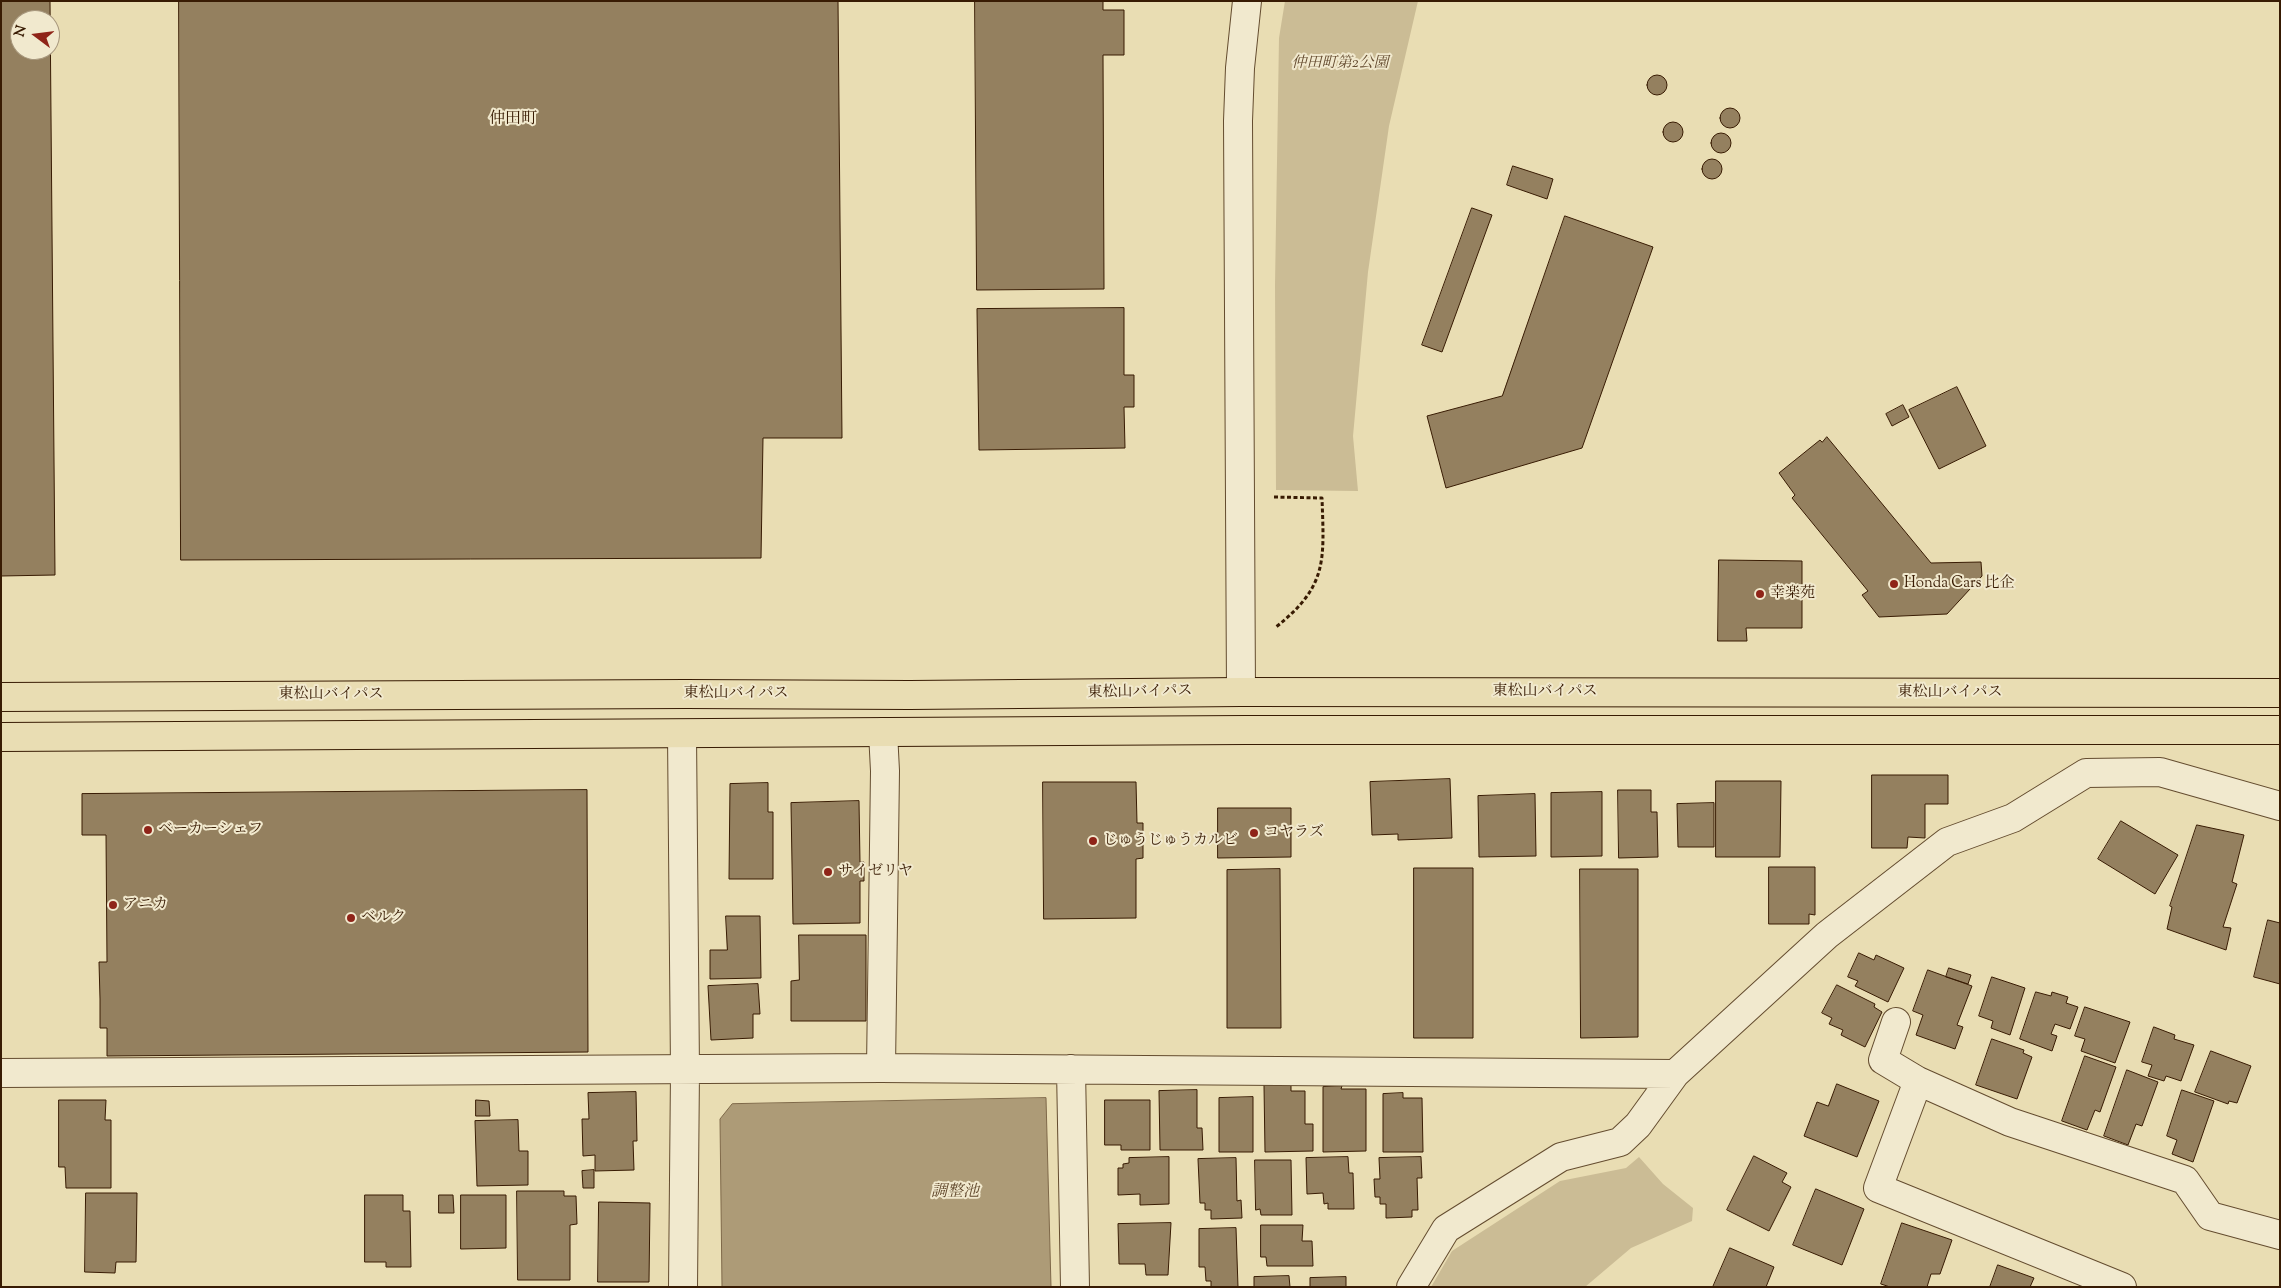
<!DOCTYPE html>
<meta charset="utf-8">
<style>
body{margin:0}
#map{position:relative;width:2281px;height:1288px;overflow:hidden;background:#e9ddb3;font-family:"Sorts Mill Goudy",serif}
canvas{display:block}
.frame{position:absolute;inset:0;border:2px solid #381b03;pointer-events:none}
.north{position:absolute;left:10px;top:10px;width:50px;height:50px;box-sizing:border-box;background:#f1e9ce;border:1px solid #a7977d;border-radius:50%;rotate:285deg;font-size:14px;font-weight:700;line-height:20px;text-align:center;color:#381b03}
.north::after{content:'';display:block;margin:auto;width:18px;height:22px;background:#8f2418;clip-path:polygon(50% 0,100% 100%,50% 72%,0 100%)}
</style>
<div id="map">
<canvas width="2281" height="1288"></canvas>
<div class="frame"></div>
<div class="north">N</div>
</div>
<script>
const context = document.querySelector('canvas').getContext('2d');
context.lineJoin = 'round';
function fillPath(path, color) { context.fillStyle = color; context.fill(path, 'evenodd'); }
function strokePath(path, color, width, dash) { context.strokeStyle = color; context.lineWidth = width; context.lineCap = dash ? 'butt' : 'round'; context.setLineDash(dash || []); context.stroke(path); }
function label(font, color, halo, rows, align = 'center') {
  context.font = font + ' "Sorts Mill Goudy","Noto Serif JP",serif'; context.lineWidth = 4; context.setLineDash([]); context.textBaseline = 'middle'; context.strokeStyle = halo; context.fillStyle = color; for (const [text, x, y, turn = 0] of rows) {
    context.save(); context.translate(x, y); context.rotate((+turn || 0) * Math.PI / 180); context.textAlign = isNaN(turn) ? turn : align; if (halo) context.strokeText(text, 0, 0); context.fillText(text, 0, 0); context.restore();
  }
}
fillPath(new Path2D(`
 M1285 1H1418L1389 126 1368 272 1353 436 1358 491 1276 490 1275 285 1279 38Z
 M1639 1157 1663 1184 1693 1208 1692 1221 1631 1248 1585 1287H1431L1452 1251 1560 1181 1626 1168Z`), '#cbbc95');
const water = new Path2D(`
 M1046 1098 1051 1287H722L720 1119 732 1104Z`);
fillPath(water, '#ad9b77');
strokePath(water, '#7e6849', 1);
const building = new Path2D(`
 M1 1H50L55 575 1 576ZM20 20H50V50H20Z
 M179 1H838L842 438H763L761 558 181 560Z
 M975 1H1103V10H1124V55H1103L1104 289 977 290Z
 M1647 85a10 10 0 1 1 20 0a10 10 0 1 1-20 0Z
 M1720 118a10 10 0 1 1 20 0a10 10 0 1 1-20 0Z
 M1663 132a10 10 0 1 1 20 0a10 10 0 1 1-20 0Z
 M1711 143a10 10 0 1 1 20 0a10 10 0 1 1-20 0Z
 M1702 169a10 10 0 1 1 20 0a10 10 0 1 1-20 0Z
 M1513 166 1553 179 1547 199 1507 185Z
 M1472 208 1492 215 1442 352 1422 345Z
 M1565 216 1653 247 1582 448 1446 488 1427 416 1502 396Z
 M1124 308V375H1134V407H1124L1125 448 979 450 977 309Z
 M1957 387 1986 446 1939 469 1909 410Z
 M1903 405 1909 417 1892 426 1886 414Z
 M1827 437 1931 563 1981 562 1982 576 1947 614 1879 617 1862 595 1868 591 1792 498 1795 495 1779 473 1820 440 1822 442Z
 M1719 560 1802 561V628H1746L1747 641H1718Z
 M1872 775H1948V804H1925V838L1908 837 1907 848H1872Z
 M1450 779 1452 838 1398 840V834L1372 835 1370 782Z
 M1716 781H1781L1780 857H1716Z
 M1043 782H1136L1137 823H1143V858L1136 859V918L1044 919Z
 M768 783V812H773V879H729L730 784Z
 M587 790 588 1052 107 1056V1028H100V999L99 962H107L106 835H82V794Z
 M1618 790H1651V812H1657L1658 857 1619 858Z
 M1602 792V856L1551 857V793Z
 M1535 794 1536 856 1479 857 1478 796Z
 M859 801 860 862H864V881H860V923L793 924 791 803Z
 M1714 803V847H1678L1677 804Z
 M1218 808H1291V857L1218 858Z
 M2121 821 2178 855 2155 894 2098 859Z
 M2197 825 2244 835 2232 882 2237 884 2223 927 2231 928 2226 950 2167 929 2172 907 2170 906Z
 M1769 867H1815V915L1809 914V924H1769Z
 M1414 868H1473V1038H1414Z
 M1280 869 1281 1028H1227V870Z
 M1580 869H1638V1037L1581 1038Z
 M726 916H760L761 978 710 979V950H727Z
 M2268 920 2280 923V984L2254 977Z
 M799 935H866V1021H791V981L799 980Z
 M1859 953 1874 960 1876 955 1904 968 1888 1002 1855 986 1858 981 1848 977Z
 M1949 968 1971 975 1968 984 1946 977Z
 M1928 970 1972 986 1957 1025 1963 1027 1955 1049 1916 1035 1923 1015 1913 1011Z
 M1992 977 2025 988 2010 1035 1991 1028 1993 1021 1979 1016Z
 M758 984 760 1014H753V1038L711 1040 708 986Z
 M1837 985 1875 1004 1874 1007 1882 1012 1865 1047 1841 1035 1843 1030 1829 1024 1832 1018 1822 1013Z
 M2036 992 2051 996 2052 992 2068 997 2066 1003 2078 1007 2070 1029 2055 1024 2051 1034 2057 1036 2052 1051 2020 1039Z
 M2085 1007 2130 1022 2115 1063 2081 1051 2085 1039 2075 1036Z
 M2154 1027 2175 1035 2174 1039 2194 1045 2181 1081 2166 1076 2164 1081 2148 1076 2152 1065 2142 1062Z
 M1992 1039 2024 1050 2023 1053 2032 1057 2017 1099 1976 1085Z
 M2211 1051 2251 1066 2237 1103 2229 1101 2228 1104 2195 1092Z
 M2085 1056 2116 1067 2100 1112 2095 1110 2087 1130 2062 1121Z
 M2127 1070 2158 1082 2142 1126 2136 1124 2128 1145 2104 1136Z
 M1291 1084V1091H1305V1124H1313V1151L1265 1152 1264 1085Z
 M1837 1084 1879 1101 1857 1157 1804 1136 1817 1102 1828 1106Z
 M1342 1086 1341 1089H1366V1151L1323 1152V1087Z
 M1197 1090V1128H1202L1203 1150H1160L1159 1091Z
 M2182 1090 2214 1101 2193 1162 2172 1154 2177 1140 2167 1136Z
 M636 1092 637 1141H633L634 1170 595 1171V1155L583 1156 582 1119H589L588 1093Z
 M1403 1093V1098H1422L1423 1152H1383V1094Z
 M1253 1097V1152H1219V1098Z
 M59 1100H106L105 1120H111V1188H66L65 1167H59Z
 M476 1100 489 1101 490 1116H476Z
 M1105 1100H1150V1150H1121V1145H1105Z
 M518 1120 519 1151H528V1185L477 1186 475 1121Z
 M1754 1156 1787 1173 1782 1182 1791 1187 1769 1231 1727 1210Z
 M1169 1157V1204L1140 1205V1194L1118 1195V1168H1123V1164L1129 1163V1158Z
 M1348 1157 1349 1173H1353L1354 1209H1328V1203L1324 1204 1323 1193 1307 1194 1306 1158Z
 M1421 1157 1422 1178H1417L1418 1210H1412V1217L1386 1218V1204H1380V1197H1375L1374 1179H1380L1379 1158Z
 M1236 1158 1237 1201 1241 1200 1242 1218 1211 1219V1210H1205V1203H1200L1198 1159Z
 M1255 1160H1291L1292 1215H1261L1260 1209 1256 1210Z
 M594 1170V1188H583L582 1171Z
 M1816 1189 1864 1209 1842 1265 1793 1245Z
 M517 1191H564V1196H576L577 1224 570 1225V1280H518Z
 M86 1193H137L136 1262H116L115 1273 85 1272Z
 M365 1195H403V1211H410L411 1267H386V1262H365Z
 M439 1195H453L454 1213H439Z
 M461 1195H506V1248L461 1249Z
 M599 1202 650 1203 649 1282H598Z
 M1171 1223 1168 1275H1146L1145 1264H1119L1118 1224Z
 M1902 1223 1952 1240 1940 1274H1931L1927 1287H1890L1881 1284Z
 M1261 1225H1303L1302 1241H1312L1313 1266H1267L1266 1257H1261Z
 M1236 1228 1238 1287H1211V1281H1206L1205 1267H1199V1229Z
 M1730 1248 1774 1267 1766 1287H1713Z
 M1998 1265 2034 1278 2030 1287H1990Z
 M1289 1276 1290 1287H1254V1277Z
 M1346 1277V1287H1310V1278Z`);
fillPath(building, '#94805f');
strokePath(building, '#381b03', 1);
const minor = new Path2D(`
 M1241 692 1238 121 1240 68 1247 1
 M682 734 685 1071 683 1287
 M1896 1022 1883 1060 1918 1081 2010 1122 2185 1180 2210 1216 2280 1235
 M881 1068 885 771 883 732
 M1071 1069 1075 1287
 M1 1073 881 1068 1675 1074
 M1918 1081 1878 1188 2122 1287
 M1411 1287 1446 1229 1561 1157 1620 1142 1638 1125 1675 1074 1827 935 1947 842 2013 818 2086 773 2160 772 2280 806`);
const highway = new Path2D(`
 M1 697 685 694 910 695 1241 692 2280 693
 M1 737 1245 730H2280`);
strokePath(minor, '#644c2f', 30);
strokePath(highway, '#381b03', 30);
strokePath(new Path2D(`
 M1274 497 1322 498C1324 560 1328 586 1276 627`), '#381b03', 3, [4, 2.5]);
strokePath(minor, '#f1e9ce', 28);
strokePath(highway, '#e9ddb3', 28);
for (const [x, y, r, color] of [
 [1894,584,5,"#8f2418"],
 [1760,594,5,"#8f2418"],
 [148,830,5,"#8f2418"],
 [1254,833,5,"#8f2418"],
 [1093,841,5,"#8f2418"],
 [828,872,5,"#8f2418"],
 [113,905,5,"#8f2418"],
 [351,918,5,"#8f2418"]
]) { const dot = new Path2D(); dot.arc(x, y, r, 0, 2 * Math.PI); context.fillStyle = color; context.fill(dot); strokePath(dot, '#f1e9ce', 2); }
label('italic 15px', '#644b2f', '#f1e9ce', [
 ["仲田町第2公園",1340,64]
]);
label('15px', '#381b03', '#f1e9ce', [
 ["Honda Cars 比企",1904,584],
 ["幸楽苑",1770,594],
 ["ベーカーシェフ",158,830],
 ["コヤラズ",1264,833],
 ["じゅうじゅうカルビ",1103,841],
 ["サイゼリヤ",838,872],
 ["アニカ",123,905],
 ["ベルク",361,918]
], 'left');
label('15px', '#381b03', '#f1e9ce', [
 ["東松山バイパス",1545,692],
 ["東松山バイパス",1140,693,-1],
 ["東松山バイパス",1950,693],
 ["東松山バイパス",736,694],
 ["東松山バイパス",331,695]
]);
label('16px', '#381b03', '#f1e9ce', [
 ["仲田町",513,120]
]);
label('italic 16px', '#61482c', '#f1e9ce', [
 ["調整池",955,1193]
]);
</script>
